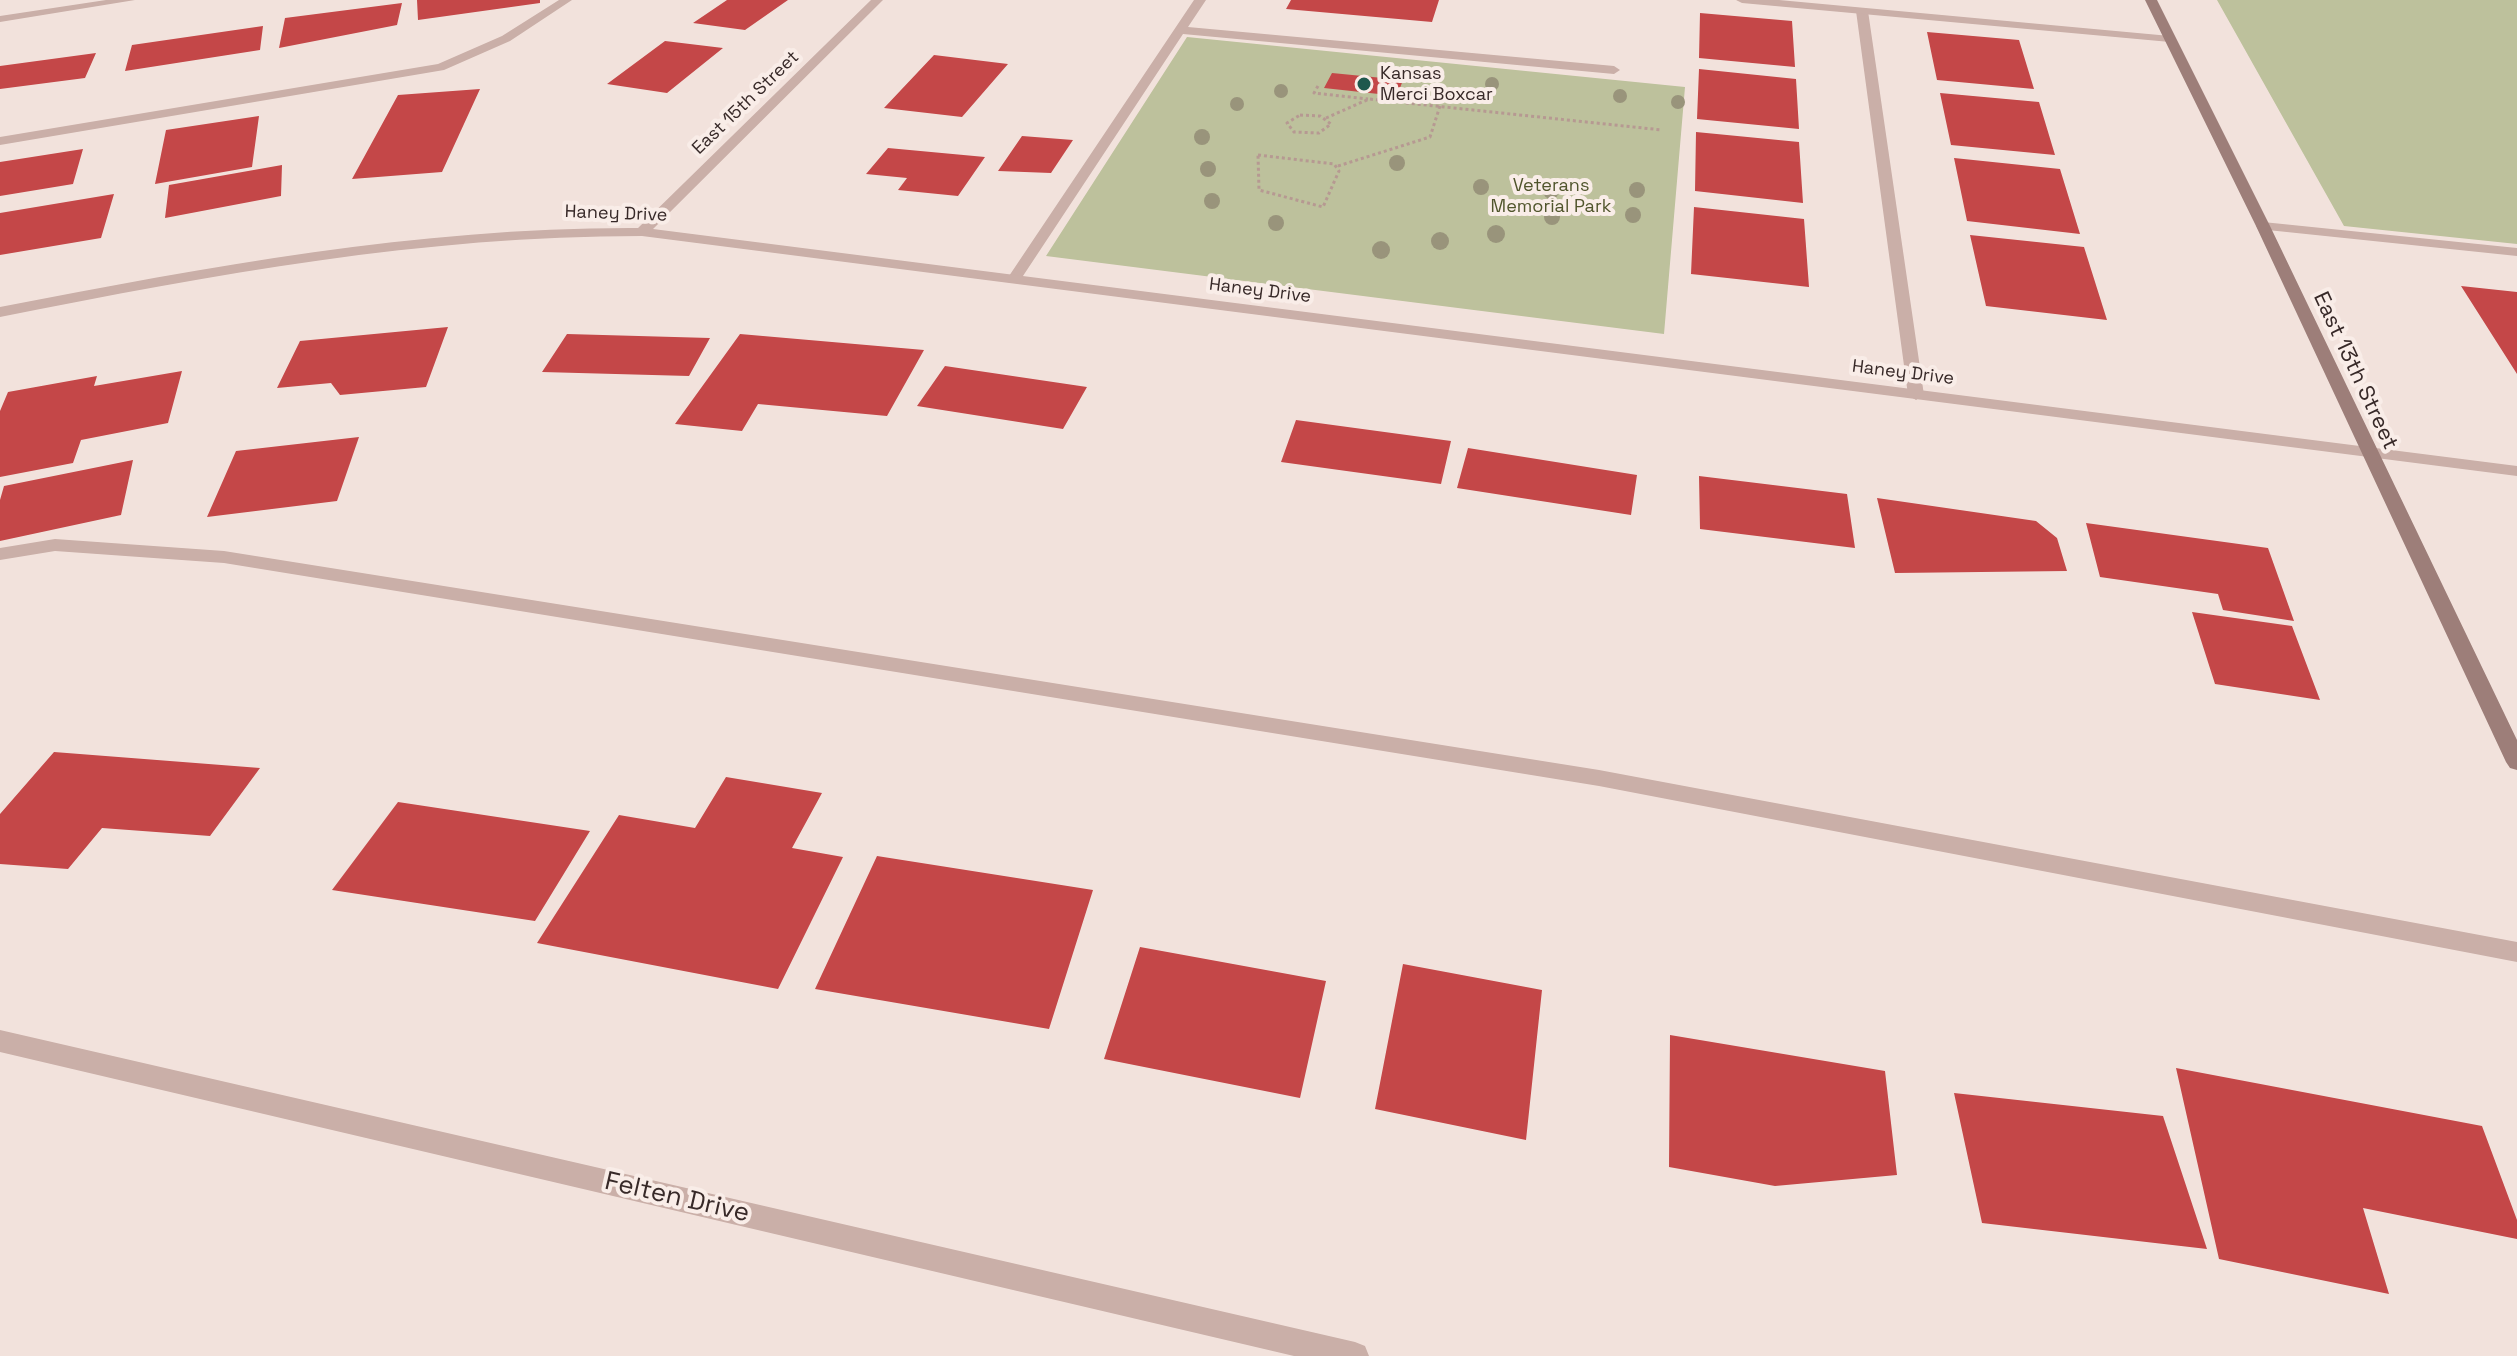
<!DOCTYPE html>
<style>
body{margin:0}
canvas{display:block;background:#f2e2dc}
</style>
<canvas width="2517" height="1356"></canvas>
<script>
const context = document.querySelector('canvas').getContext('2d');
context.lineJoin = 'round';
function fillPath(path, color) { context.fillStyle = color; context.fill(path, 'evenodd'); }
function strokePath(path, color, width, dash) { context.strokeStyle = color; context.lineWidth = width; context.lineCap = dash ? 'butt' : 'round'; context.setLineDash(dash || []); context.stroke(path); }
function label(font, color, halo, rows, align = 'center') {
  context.font = font + ' "Space Grotesk",sans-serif'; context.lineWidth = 8; context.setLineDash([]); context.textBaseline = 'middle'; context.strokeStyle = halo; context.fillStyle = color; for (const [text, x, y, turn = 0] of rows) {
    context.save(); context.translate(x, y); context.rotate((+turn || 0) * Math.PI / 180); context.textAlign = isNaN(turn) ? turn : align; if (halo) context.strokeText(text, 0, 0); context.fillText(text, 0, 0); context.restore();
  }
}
fillPath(new Path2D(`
 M2217 0H2517V244L2344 226Z
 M1187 37 1685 87 1664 334 1046 256Z`), '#bdc19c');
fillPath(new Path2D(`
 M417 0H540V3L418 20Z
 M727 0H788L745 30 693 23Z
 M1291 0H1439L1432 22 1286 9Z
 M402 3 397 25 279 48 285 18Z
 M1700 13 1792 21 1795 67 1699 58Z
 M263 26 260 50 125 71 132 45Z
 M1927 32 2019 40 2034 89 1937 80Z
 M665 41 723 48 667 93 607 84Z
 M96 53 85 78 0 89V66Z
 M934 55 1008 64 962 117 884 108Z
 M1699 69 1796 79 1799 129 1697 119Z
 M1332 73 1403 80 1397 96 1324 88Z
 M480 89 442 172 352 179 398 95Z
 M1940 93 2039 102 2055 155 1951 145Z
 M259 116 252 167 155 184 166 130Z
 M1696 132 1799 142 1803 203 1695 191Z
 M1022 136 1073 140 1051 173 998 171Z
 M888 148 985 157 958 196 898 190 907 178 866 174Z
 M83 149 73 184 0 196V162Z
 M1954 158 2060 169 2080 234 1967 221Z
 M282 165 281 196 165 218 169 185Z
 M114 194 101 238 0 255V213Z
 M1694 207 1804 219 1809 287 1691 274Z
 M1970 235 2084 247 2107 320 1986 306Z
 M2461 286 2517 292V374Z
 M448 327 426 387 340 395 331 383 277 388 300 341Z
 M567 334 710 338 689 376 542 372Z
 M740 334 924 350 887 416 758 404 742 431 675 424Z
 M945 366 1087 387 1063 429 917 406Z
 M182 371 168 423 81 440 73 463 0 477V411L8 392 97 376 94 386Z
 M1296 420 1451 441 1441 484 1281 462Z
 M359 437 337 501 207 517 236 451Z
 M1468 448 1637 475 1631 515 1457 488Z
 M133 460 121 515 0 541V500L4 486Z
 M1699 476 1847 494 1855 548 1700 529Z
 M1877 498 2036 521 2057 538 2067 571 1895 573Z
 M2086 523 2268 548 2294 621 2223 610 2218 594 2100 577Z
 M2192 612 2292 626 2320 700 2215 684Z
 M54 752 260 768 210 836 102 828 68 869 0 864V814Z
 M726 777 822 793 792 848 843 857 778 989 537 943 619 815 695 828Z
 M398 802 590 831 535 921 332 890Z
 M877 856 1093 890 1049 1029 815 989Z
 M1140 947 1326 981 1300 1098 1104 1059Z
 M1403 964 1542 990 1526 1140 1375 1109Z
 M1670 1035 1885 1071 1897 1175 1775 1186 1669 1167Z
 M2176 1068 2482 1126 2517 1220V1239L2363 1208 2389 1294 2219 1259Z
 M1954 1093 2163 1116 2207 1249 1982 1223Z`), '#c44748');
strokePath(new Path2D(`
 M1318 86 1314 93 1368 99
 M1300 115 1320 116 1331 124 1319 133 1294 132 1287 123Z
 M1326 118 1369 99 1662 130
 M1258 155 1334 164 1339 171 1323 207 1259 190Z
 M1338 166 1430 137 1440 106`), '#b69992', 3, [3, 3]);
fillPath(new Path2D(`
 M559 0H572L510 41 444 70 0 145V137L438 64 502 36Z
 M1194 0H1206L1188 27 1614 66 1620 70 1614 74 1183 34 1019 282H1009L1007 279Z
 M1862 8 1868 11 1924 395 1916 400 1908 395 1856 11Z
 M2263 222 2517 248V256L2258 229 2256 226Z
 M55 539 224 551 1599 770 2517 942V962L1599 786 224 563 55 551 0 560V548Z`), '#caafa8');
fillPath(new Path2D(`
 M106 0H135L0 22V16Z
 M871 0H883L653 229 2517 466V476L642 236C421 236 216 274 0 317V307C212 266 422 227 638 228Z
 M1736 0H1779L2170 36 2176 39 2170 42 1742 3Z
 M0 1030 1355 1342 1365 1346 1369 1356H1294L0 1052Z`), '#caafa8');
fillPath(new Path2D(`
 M2145 0H2157L2270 226 2517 740V770L2510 768 2506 762 2256 226Z`), '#9d7e79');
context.fillStyle = '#99947b';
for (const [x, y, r] of [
 [1492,84,7],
 [1281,91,7],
 [1620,96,7],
 [1678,102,7],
 [1237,104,7],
 [1202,137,8],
 [1397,163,8],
 [1208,169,8],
 [1481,187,8],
 [1637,190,8],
 [1551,191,8],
 [1212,201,8],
 [1633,215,8],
 [1552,217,8],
 [1276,223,8],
 [1496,234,9],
 [1440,241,9],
 [1381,250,9]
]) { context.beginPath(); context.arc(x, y, r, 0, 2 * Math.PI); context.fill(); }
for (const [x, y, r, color] of [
 [1364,84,8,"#1e584d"]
]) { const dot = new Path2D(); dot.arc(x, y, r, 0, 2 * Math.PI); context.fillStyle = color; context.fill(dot); strokePath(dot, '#f9ede8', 3); }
label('18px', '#372928', '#f9ede8', [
 ["Kansas",1380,74],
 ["Merci Boxcar",1380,95]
], 'left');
label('18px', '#372928', '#f9ede8', [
 ["East 15th Street",746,103,-44],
 ["Haney Drive",616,214,2],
 ["Haney Drive",1260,291,7],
 ["Haney Drive",1903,373,7]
]);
label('18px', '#50552c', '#f9ede8', [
 ["Veterans",1551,186],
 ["Memorial Park",1551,207]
]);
label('22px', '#372928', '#f9ede8', [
 ["East 13th Street",2355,371,65]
]);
label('26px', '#372928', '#f9ede8', [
 ["Felten Drive",677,1198,13]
]);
</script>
